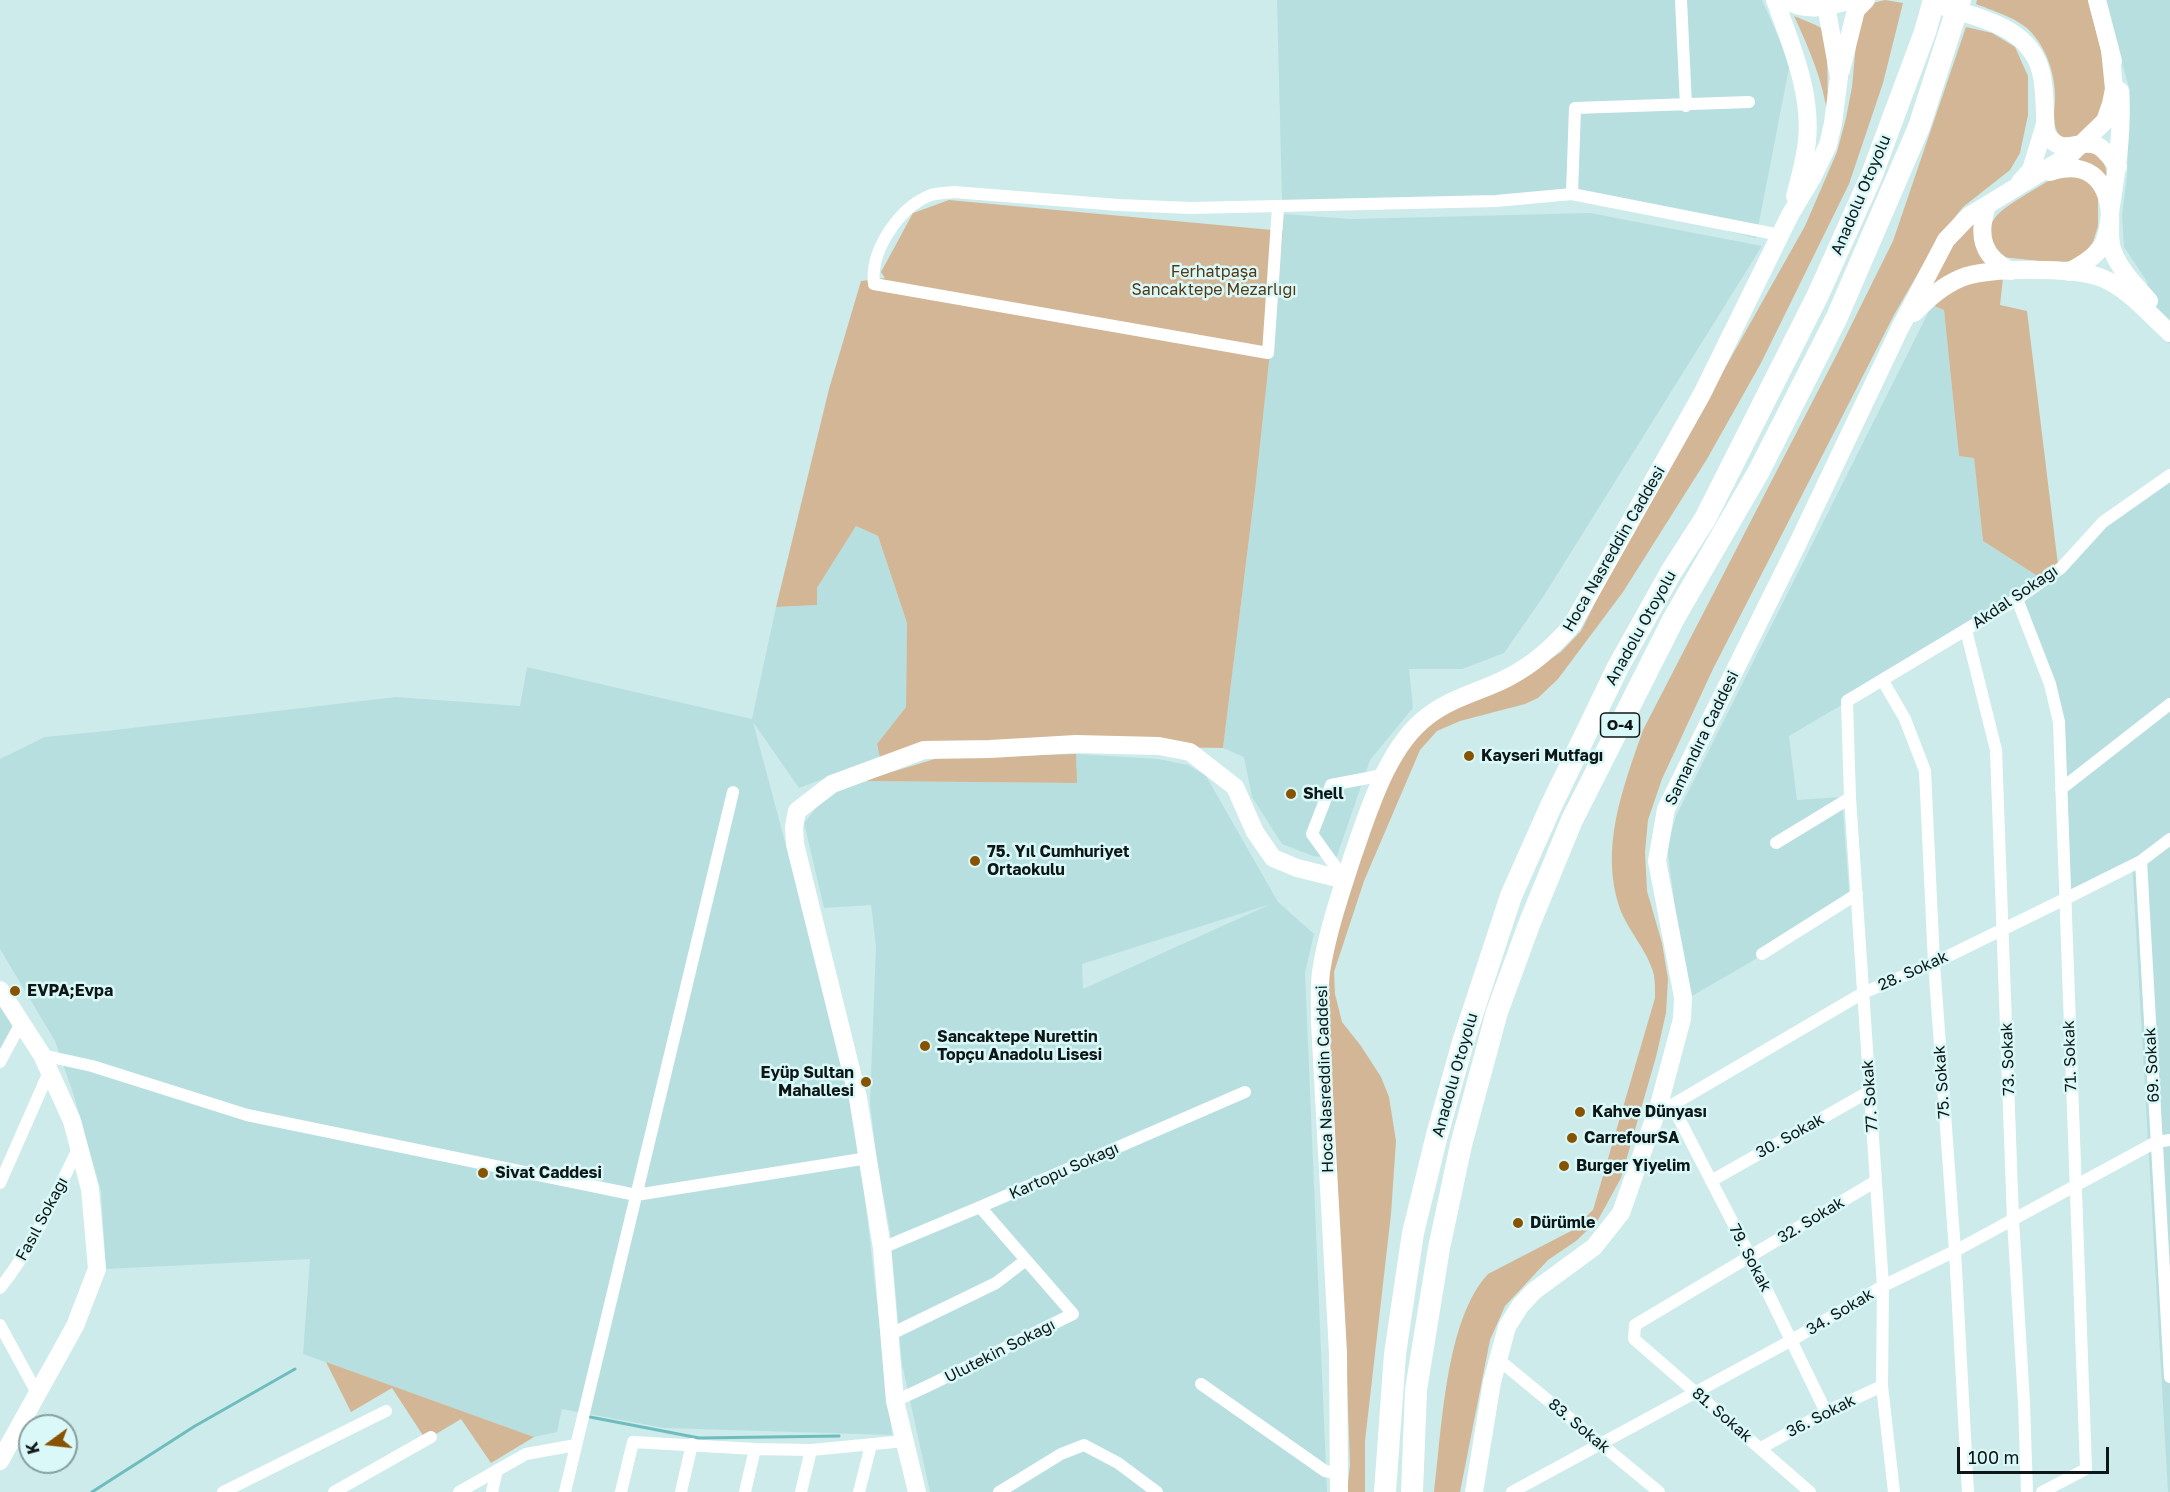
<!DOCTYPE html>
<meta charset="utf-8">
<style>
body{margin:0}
#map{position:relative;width:2170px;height:1492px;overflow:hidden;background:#cdebea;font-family:"Golos Text",sans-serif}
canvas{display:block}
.north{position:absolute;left:18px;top:1414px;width:60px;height:60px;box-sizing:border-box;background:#daf8f8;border:2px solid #889e9e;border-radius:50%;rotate:255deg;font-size:16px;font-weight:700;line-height:24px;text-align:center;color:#0d1717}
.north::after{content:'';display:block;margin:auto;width:21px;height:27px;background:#875300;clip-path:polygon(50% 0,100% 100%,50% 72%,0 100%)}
.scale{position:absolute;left:1957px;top:1447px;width:152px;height:27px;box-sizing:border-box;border:3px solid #0d1717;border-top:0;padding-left:8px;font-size:18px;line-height:21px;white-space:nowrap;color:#0d1717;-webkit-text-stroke:4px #daf8f8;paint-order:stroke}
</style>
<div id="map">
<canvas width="2170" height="1492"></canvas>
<div class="north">K</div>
<div class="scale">100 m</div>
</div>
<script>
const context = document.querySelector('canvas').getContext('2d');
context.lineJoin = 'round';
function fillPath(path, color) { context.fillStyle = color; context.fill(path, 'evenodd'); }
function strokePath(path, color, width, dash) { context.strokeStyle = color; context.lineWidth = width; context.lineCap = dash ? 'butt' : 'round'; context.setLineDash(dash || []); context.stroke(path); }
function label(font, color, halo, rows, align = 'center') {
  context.font = font + ' "Golos Text",sans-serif'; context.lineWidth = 5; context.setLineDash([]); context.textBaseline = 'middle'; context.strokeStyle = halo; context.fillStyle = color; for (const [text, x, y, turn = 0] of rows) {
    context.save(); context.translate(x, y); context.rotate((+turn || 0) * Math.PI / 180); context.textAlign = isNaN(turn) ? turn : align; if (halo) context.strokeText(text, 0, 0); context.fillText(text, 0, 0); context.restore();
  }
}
fillPath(new Path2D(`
 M1277 0H1762L1790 63 1756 238 1590 197 1282 202Z
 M2104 0H2170V344L2128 302 2148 283 2124 247 2122 215 2127 176 2130 91Z
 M1590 213 1762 246 1545 594 1504 653 1462 669H1409L1413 708 1370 760 1336 859 1313 856 1282 844 1252 797 1244 757 1223 748 1255 491 1284 214 1351 219Z
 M1932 305 1944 310 1959 456 1974 457 1983 541 2039 577 2058 565 2170 470V1492H2168L2132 861 2059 899 2056 723 2046 686 2013 604 1789 736 1797 800 1842 797 1850 904 1687 999 1667 847 1676 816Z
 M856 526 878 536 907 623 906 707 877 744 880 758 799 788 753 722 846 1070 863 1180 892 1435 664 1428 562 1409 557 1432 534 1437 303 1354 310 1259 106 1269 101 1191 74 1096 55 1041 0 949V759L45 737 106 731 396 697 520 706 527 667 752 719 776 607 817 605V588Z
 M1076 754 1158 759 1188 765 1206 776 1278 902 1314 934 1305 973 1327 1492H930L902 1364 890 1232 876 1156 870 1102 876 946 871 905 824 908 804 823 824 798 862 781 1076 783ZM1271 904 1083 989 1082 964Z
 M0 1004 14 1024 0 1050Z`), '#b8dfdf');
fillPath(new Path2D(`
 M1885 0 1903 3 1883 83 1849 184 1761 363 1707 459 1623 592 1558 679 1538 698 1525 704 1460 721 1437 731 1420 750 1364 881 1334 972 1335 994 1342 1022 1361 1046 1381 1077 1389 1097 1396 1141 1391 1214 1365 1441V1492H1347L1350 1465 1346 1352 1326 976 1334 933 1369 826 1402 752 1442 714 1505 689 1561 652 1581 631 1614 565 1805 226 1837 152 1846 118 1852 87 1858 22 1873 3Z
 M1977 0H2088C2094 27 2113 81 2104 107 2100 117 2089 129 2081 135 2074 139 2066 142 2060 136 2052 127 2054 112 2055 101 2056 76 2047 48 2029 30 2017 18 1991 10 1976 4Z
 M1794 16C1803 20 1813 23 1821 28 1830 33 1827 105 1828 118 1823 80 1810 51 1794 16Z
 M1966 27 1992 33 2015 47 2028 76V115L2020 153 2010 170 1963 207 1939 237 1894 315 1822 456 1713 669 1662 779 1648 820 1645 852 1647 891 1662 943 1668 979 1666 1013 1656 1057 1621 1178 1598 1220 1576 1241 1548 1260 1505 1306 1490 1340 1460 1492H1434C1442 1430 1445 1320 1488 1274L1571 1231 1593 1210 1655 998C1655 990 1655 982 1654 975 1648 951 1629 932 1620 909 1599 848 1623 788 1643 730L1836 356 1893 241Z
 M2088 151C2105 155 2107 168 2107 183L2070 163Z
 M2062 173 2084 175 2098 193V226L2093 242 2085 253 2075 260 2058 263 2002 257C1975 225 1999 211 2025 195 2037 188 2049 180 2062 173Z
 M949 200 1283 231 1255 491 1223 748 938 744 880 758 877 744 906 707 907 623 878 536 856 526 817 588V605L776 607 829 389 861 281 885 278 881 272 913 213Z
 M1974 220C1973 239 1975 256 1993 267L1931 290 1928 285 1952 244Z
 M2003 278 2000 305 2027 311 2058 565 2039 577 1983 541 1974 458 1959 456 1944 310 1932 305 1963 282Z
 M1076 754 1077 783 862 781 938 758Z
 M326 1362 534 1437 491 1463 461 1419 426 1440 392 1388 351 1412Z`), '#d3b696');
strokePath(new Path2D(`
 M590 1417 699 1438 839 1436
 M92 1492 195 1426 295 1369`), '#6ebcbd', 3);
strokePath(new Path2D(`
 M1681 0 1686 106
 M1572 194 1575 108 1749 102
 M1278 207 1268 353 874 284C870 251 899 207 931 195 938 193 947 193 954 192L1118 205 1191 208 1496 201 1572 194 1780 235
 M2017 599 2050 684 2059 722 2086 1469 2042 1492
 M1966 630 1996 750 2013 1220 2024 1403 2027 1492
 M1883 681 1905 719 1925 771 1934 963 1955 1251 1968 1492
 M2061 789 2170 704
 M1776 843 1850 798
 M2141 861 2170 1377
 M1345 880 1312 834 1331 785 1383 775
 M1762 954 1857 894
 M42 1055 92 1066 247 1115 636 1195 868 1158
 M0 1062 21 1023
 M1659 1105H1672L1863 993 1934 963 2065 899 2141 861 2170 839
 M1672 1105 1750 1256 1826 1412
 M1711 1181 1870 1091
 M0 1183 49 1072
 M882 1248 980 1207 1245 1092
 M0 1288C34 1246 55 1195 79 1147
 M0 1325 37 1393
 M889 1335 996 1283 1026 1260
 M1499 1360 1659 1492
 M1201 1384 1325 1471 1340 1474
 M895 1401C956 1374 1013 1343 1073 1314L980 1207
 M1761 1448 1826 1412 1882 1386
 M223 1492 386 1411
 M334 1492 431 1437
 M459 1492 526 1454 576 1445
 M492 1492 497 1470
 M565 1492 733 792
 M621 1492 633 1442 755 1449 811 1450 905 1441
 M681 1492 692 1444
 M745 1492 755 1449
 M801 1492 811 1450
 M859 1492 871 1445
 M999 1492 1061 1454 1084 1445 1118 1463 1157 1492
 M1512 1492 1792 1340 1883 1286 1955 1251 2156 1142 2170 1140
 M1810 1492 1634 1339 1635 1325 1876 1181
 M1894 1492 1882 1386 1883 1286 1850 798 1847 701 2017 599 2061 568 2103 522 2170 475`), '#fff', 12);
strokePath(new Path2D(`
 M1775 0C1791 45 1812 92 1807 141 1805 159 1800 178 1795 196
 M1786 0C1806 14 1832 5 1853 0
 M2097 0 2113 61
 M1945 7C1983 19 2030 28 2041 72 2046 92 2044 113 2046 133 2063 160 2080 136 2098 146 2107 151 2112 160 2118 167
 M1841 70 1856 10 1866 0
 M2050 172C2086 160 2107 178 2110 214 2111 227 2108 240 2113 252 2120 270 2136 286 2149 301
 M2020 182 2031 170 2045 124
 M1987 206C1977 235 1982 257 2011 271
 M2069 272C2081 265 2094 258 2102 246 2109 235 2109 218 2111 206 2117 168 2123 129 2120 91
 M1914 313C1928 299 1942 286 1961 278 1988 267 2076 267 2102 278 2129 289 2149 314 2170 333
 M0 990 42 1055 72 1121 90 1189 97 1269 75 1326 0 1461
 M917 1492 895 1401 882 1248 858 1098 795 844 794 827 797 811 832 784 924 750 990 749 1076 744 1159 746 1190 752 1235 787 1255 832 1273 858 1297 868 1345 880
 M1339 1492 1338 1353 1320 1022C1320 1006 1319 988 1321 972 1327 933 1340 895 1352 858 1368 813 1387 746 1428 716 1452 697 1483 691 1509 677 1534 664 1554 646 1572 625L1702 394 1790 215 1812 178 1828 145 1833 123 1839 77 1825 0
 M1474 1492 1492 1382 1507 1327 1520 1306 1534 1291 1594 1247 1621 1213 1659 1105 1682 1019 1683 997 1657 861 1666 809 1797 545 1900 328 1946 240 1969 216 2071 154 2105 121 2111 104 2114 89 2110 49`), '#fff', 18);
strokePath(new Path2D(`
 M1385 1492 1395 1354 1413 1233 1437 1135 1463 1042 1511 896 1551 806 1618 667 1671 572 1705 519 1817 297 1871 177 1925 32 1934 0
 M1412 1492 1416 1390 1439 1248 1461 1145 1497 1012 1530 922 1572 820 1674 618 1759 471 1837 317 1919 127 1960 0`), '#fff', 22);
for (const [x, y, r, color] of [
 [1469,756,6,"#875300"],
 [1291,794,6,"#875300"],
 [975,861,6,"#875300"],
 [15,991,6,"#875300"],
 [925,1046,6,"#875300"],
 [866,1082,6,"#875300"],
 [1580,1112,6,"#875300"],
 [1572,1138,6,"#875300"],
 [1564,1166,6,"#875300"],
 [483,1173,6,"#875300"],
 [1518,1223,6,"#875300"]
]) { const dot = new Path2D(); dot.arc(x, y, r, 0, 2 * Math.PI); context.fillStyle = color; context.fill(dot); strokePath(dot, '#daf8f8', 2); }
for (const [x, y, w] of [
 [1620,725,39]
]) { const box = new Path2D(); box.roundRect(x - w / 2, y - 12, w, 24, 4.5); context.fillStyle = '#daf8f8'; context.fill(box); strokePath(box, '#0d1717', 1.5); }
label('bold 15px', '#0d1717', null, [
 ["O-4",1620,725]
]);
label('16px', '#0d1717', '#daf8f8', [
 ["Anadolu Otoyolu",1861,195,-67],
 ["Hoca Nasreddin Caddesi",1614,549,-60],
 ["Akdal Sokağı",2015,597,-34],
 ["Anadolu Otoyolu",1641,628,-61],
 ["Samandıra Caddesi",1702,738,-64],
 ["28. Sokak",1913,971,-24],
 ["71. Sokak",2070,1056,-92],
 ["73. Sokak",2008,1059,-92],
 ["69. Sokak",2152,1065,-93],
 ["Anadolu Otoyolu",1455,1075,-74],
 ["Hoca Nasreddin Caddesi",1325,1079,-92],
 ["75. Sokak",1942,1082,-94],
 ["77. Sokak",1870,1096,-94],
 ["30. Sokak",1790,1136,-29],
 ["Kartopu Sokağı",1064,1171,-24],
 ["Fasıl Sokağı",42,1219,-62],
 ["32. Sokak",1811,1220,-31],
 ["79. Sokak",1750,1258,63],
 ["34. Sokak",1840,1312,-31],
 ["Ulutekin Sokağı",1000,1351,-27],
 ["81. Sokak",1722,1415,41],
 ["36. Sokak",1821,1416,-27],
 ["83. Sokak",1579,1426,40]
]);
label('16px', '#543814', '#daf8f8', [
 ["Ferhatpaşa",1214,272],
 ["Sancaktepe Mezarlığı",1214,290]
]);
label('bold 16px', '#0d1717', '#daf8f8', [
 ["Kayseri Mutfağı",1481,756],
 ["Shell",1303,794],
 ["75. Yıl Cumhuriyet",987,852],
 ["Ortaokulu",987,870],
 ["EVPA;Evpa",27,991],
 ["Sancaktepe Nurettin",937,1037],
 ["Topçu Anadolu Lisesi",937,1055],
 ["Eyüp Sultan",854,1073,"right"],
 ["Mahallesi",854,1091,"right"],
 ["Kahve Dünyası",1592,1112],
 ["CarrefourSA",1584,1138],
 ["Burger Yiyelim",1576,1166],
 ["Sivat Caddesi",495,1173],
 ["Dürümle",1530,1223]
], 'left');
</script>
